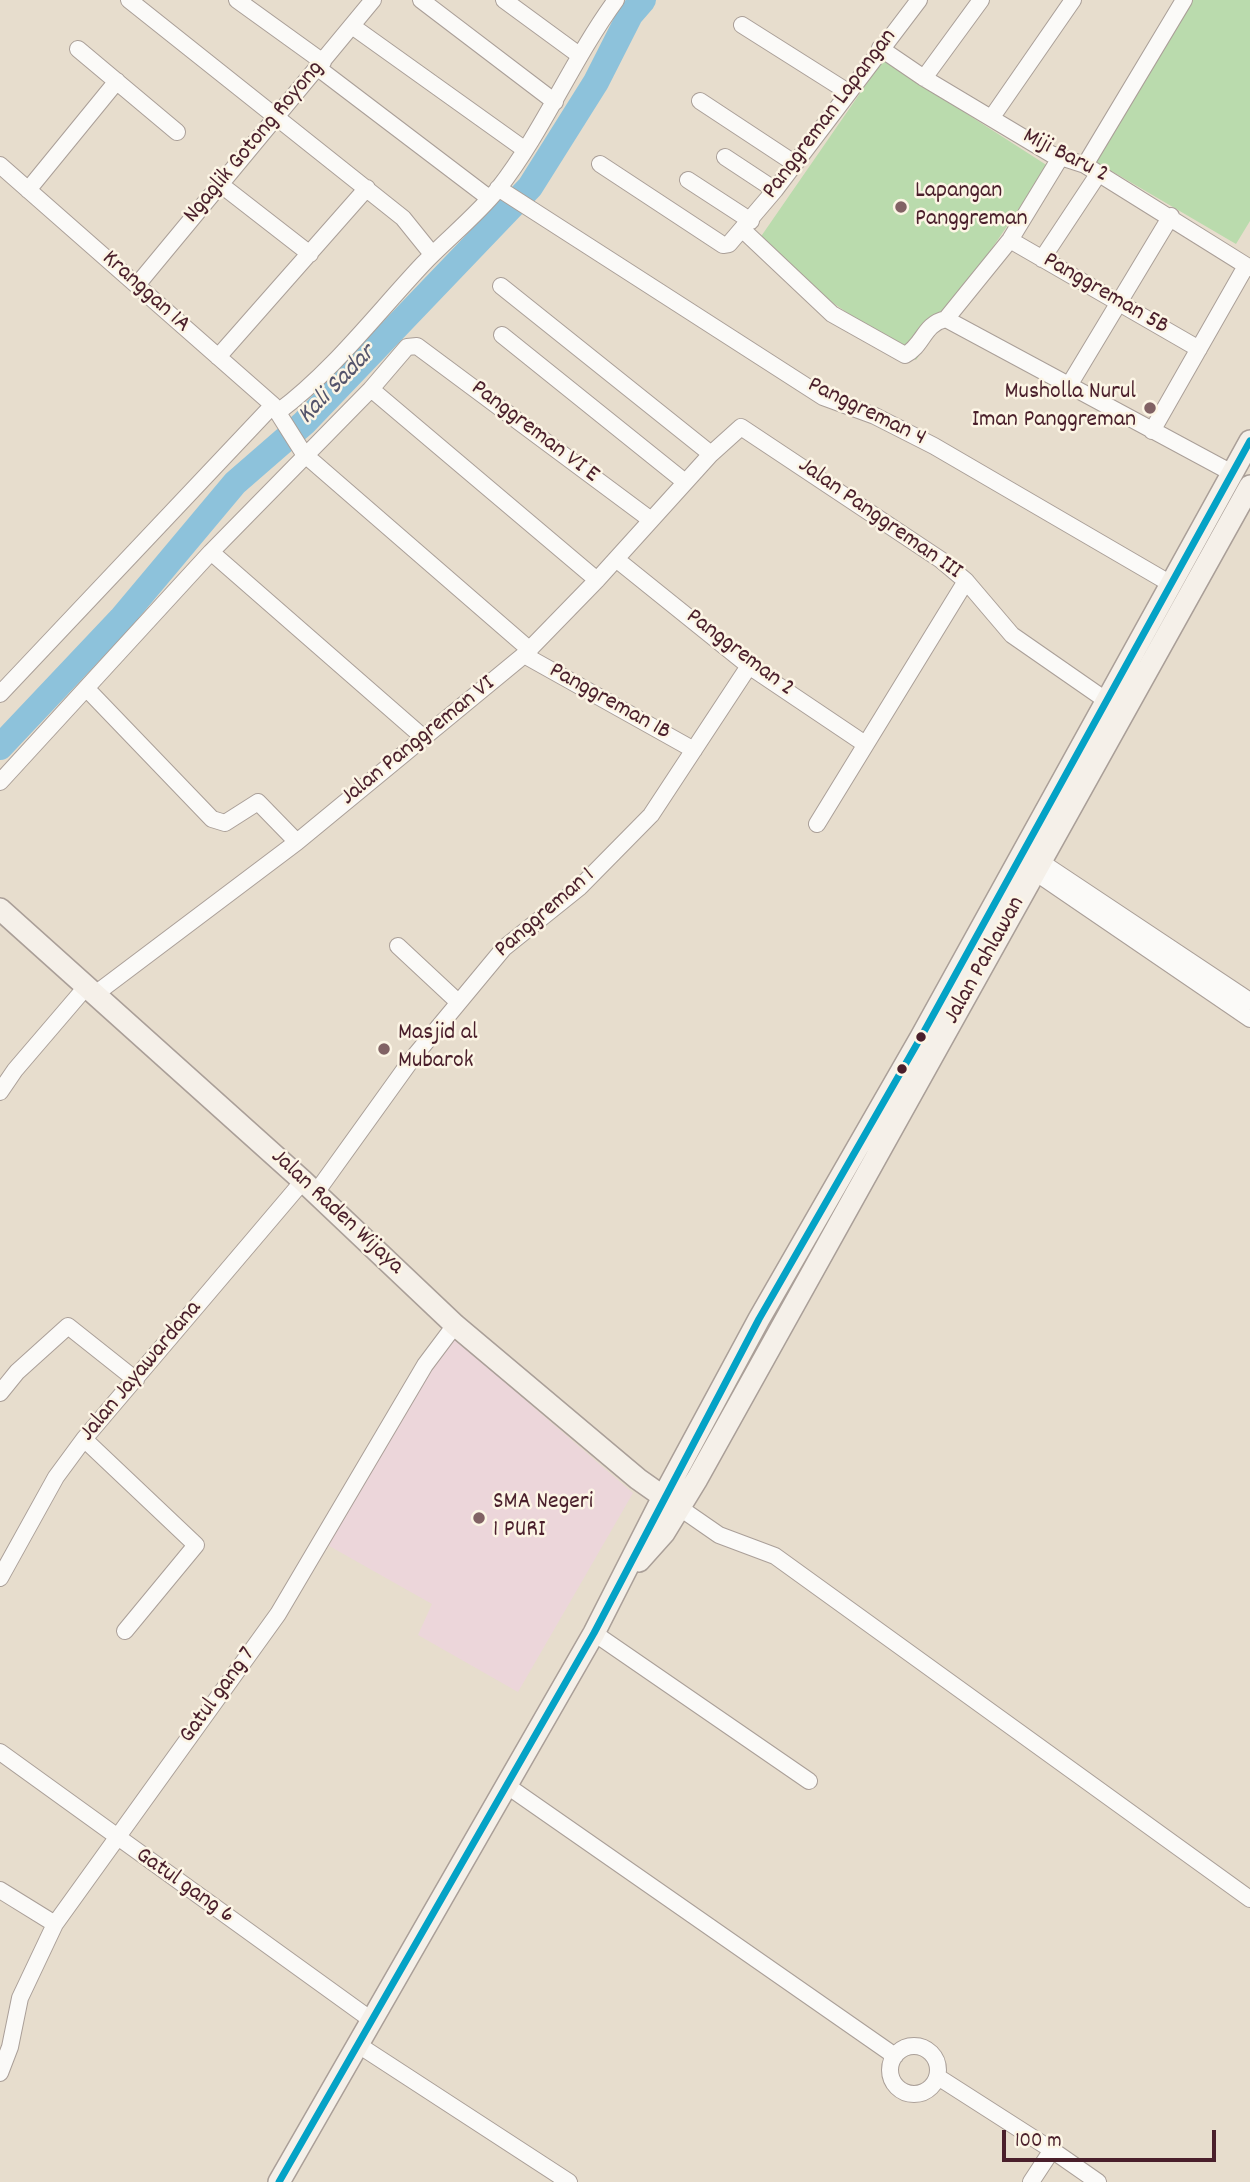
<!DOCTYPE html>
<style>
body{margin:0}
#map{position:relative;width:1250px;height:2182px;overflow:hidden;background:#e7ddcd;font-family:Dekko,sans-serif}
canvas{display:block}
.scale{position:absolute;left:1002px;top:2130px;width:214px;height:32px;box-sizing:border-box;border:4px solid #4a1f2b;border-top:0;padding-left:9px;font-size:21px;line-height:24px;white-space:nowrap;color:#4a1f2b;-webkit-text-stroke:5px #fcf5e5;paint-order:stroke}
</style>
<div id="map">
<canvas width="1250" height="2182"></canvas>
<div class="scale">100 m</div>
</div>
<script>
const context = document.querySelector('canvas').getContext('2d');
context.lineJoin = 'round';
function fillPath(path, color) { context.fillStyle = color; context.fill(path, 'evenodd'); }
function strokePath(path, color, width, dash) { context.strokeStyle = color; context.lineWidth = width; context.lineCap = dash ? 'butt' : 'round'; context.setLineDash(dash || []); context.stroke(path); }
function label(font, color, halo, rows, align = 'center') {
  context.font = font + ' Dekko,sans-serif'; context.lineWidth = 5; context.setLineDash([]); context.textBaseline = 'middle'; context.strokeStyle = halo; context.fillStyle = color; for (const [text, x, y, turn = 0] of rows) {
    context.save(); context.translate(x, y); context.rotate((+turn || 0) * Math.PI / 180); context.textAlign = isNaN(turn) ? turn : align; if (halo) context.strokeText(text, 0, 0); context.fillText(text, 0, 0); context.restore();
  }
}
fillPath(new Path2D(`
 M450 1335 633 1493 518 1692 418 1635 432 1604 324 1543Z`), '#ecd6da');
fillPath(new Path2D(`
 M1193 0H1250V221L1236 244 1096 162Z
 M883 60 1048 166 916 360 753 248Z`), '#badbad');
strokePath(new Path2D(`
 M0 747 121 619 235 483 304 423 530 187 596 82 630 15 643 0`), '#8dc2db', 26);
const minor = new Path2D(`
 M129 0 403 218 432 254
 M237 0 323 62
 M421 0 555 102
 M504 0 579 55
 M742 25 848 92
 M352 26 524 149
 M880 48 924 78 1051 154 1085 165 1250 268
 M78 49 177 132
 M318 68 489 198
 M924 78 981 0
 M700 101 794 163
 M992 117 1073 0
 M725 157 775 190
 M600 164 723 245 729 244 775 190 919 0
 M0 165 273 405 304 454 530 650
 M1085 165 1184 0
 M688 180 751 221
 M220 184 310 254
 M498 188 823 397 875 416 934 446 1171 584
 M28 190 117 81
 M744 231 832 314 905 355C924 345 923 324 946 319L1010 240 1060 158
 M1010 240 1199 349
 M1042 259 1099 173
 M137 285 373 0
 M501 286 711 454
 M946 319 1232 473
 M502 335 685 482
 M218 357 367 188
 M1068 387 1171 216
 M371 389 597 580
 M278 412C333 371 376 314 423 264 447 239 476 216 498 189 544 130 572 60 616 0
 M1152 431 1246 266
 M211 552 424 738
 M616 559 749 666 865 744
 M524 655 694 750
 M87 689 212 819 225 823 258 802 297 842
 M0 694 273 405
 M0 782 211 552 371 389 407 347 417 346 651 520
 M817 824 966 581
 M1032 856 1250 1001
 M1026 866 1250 1019
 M398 946 457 1001
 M94 995 297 842 524 655 597 580 711 454 741 427 941 560 966 581 1012 635 1107 701
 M0 1092 15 1070 86 987
 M315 1194 412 1059 504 948 580 887 651 815 749 666
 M0 1393 17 1372 68 1326 136 1380
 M84 1439 196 1545 125 1631
 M680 1508 719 1535 775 1556 1250 1899
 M0 1578 56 1477 84 1439 303 1181
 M594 1633 809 1781
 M0 1752 370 2019
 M506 1785 895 2056
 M0 1890 55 1924
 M357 2044 569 2182
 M890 2070a24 24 0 1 1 48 0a24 24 0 1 1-48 0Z
 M0 2073 10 2047 20 1998 55 1924 278 1614 425 1365 455 1325
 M938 2077 1052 2150
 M1031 2182 1052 2150 1098 2182`);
const secondary = new Path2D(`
 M0 909 303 1181 455 1325 638 1479 672 1503
 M639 1561 664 1533 697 1479 1250 486
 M279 2182 594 1633 663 1497 759 1319 921 1037 1250 441`);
strokePath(minor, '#aa9f98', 18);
strokePath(secondary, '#aa9f98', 24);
strokePath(minor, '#fbfaf8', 16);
strokePath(secondary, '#f5f0e9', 21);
strokePath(new Path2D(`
 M279 2182 594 1633 759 1319 921 1037 1250 441`), '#04a2c6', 7);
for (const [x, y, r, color] of [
 [901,207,7,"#816264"],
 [1150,408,7,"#816264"],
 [921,1037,6,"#4a1f2b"],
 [384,1049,7,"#816264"],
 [902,1069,6,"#4a1f2b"],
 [479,1518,7,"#816264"]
]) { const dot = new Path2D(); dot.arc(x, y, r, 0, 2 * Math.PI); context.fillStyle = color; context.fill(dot); strokePath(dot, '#fcf5e5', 2.5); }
label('24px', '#4a1f2b', '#fcf5e5', [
 ["Panggreman Lapangan",831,115,-53],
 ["Ngaglik Gotong Royong",255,143,-50],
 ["Miji Baru 2",1065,157,27],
 ["Kranggan 1A",145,293,42],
 ["Panggreman 5B",1105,295,30],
 ["Panggreman 4",866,413,26],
 ["Panggreman VI E",534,433,37],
 ["Jalan Panggreman III",879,520,35],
 ["Panggreman 2",739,654,37],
 ["Panggreman 1B",609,703,29],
 ["Jalan Panggreman VI",419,742,-39],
 ["Panggreman 1",546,914,-41],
 ["Jalan Pahlawan",986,961,-61],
 ["Jalan Raden Wijaya",336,1213,43],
 ["Jalan Jayawardana",142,1372,-50],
 ["Gatul gang 7",219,1696,-54],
 ["Gatul gang 6",184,1887,35]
]);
label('24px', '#4a1f2b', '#fcf5e5', [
 ["Lapangan",915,193],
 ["Panggreman",915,221],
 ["Musholla Nurul",1136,394,"right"],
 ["Iman Panggreman",1136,422,"right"],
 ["Masjid al",398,1035],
 ["Mubarok",398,1063],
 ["SMA Negeri",493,1504],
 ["1 PURI",493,1532]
], 'left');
label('italic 26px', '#54546b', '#fcf5e5', [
 ["Kali Sadar",338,386,-46]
]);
</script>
